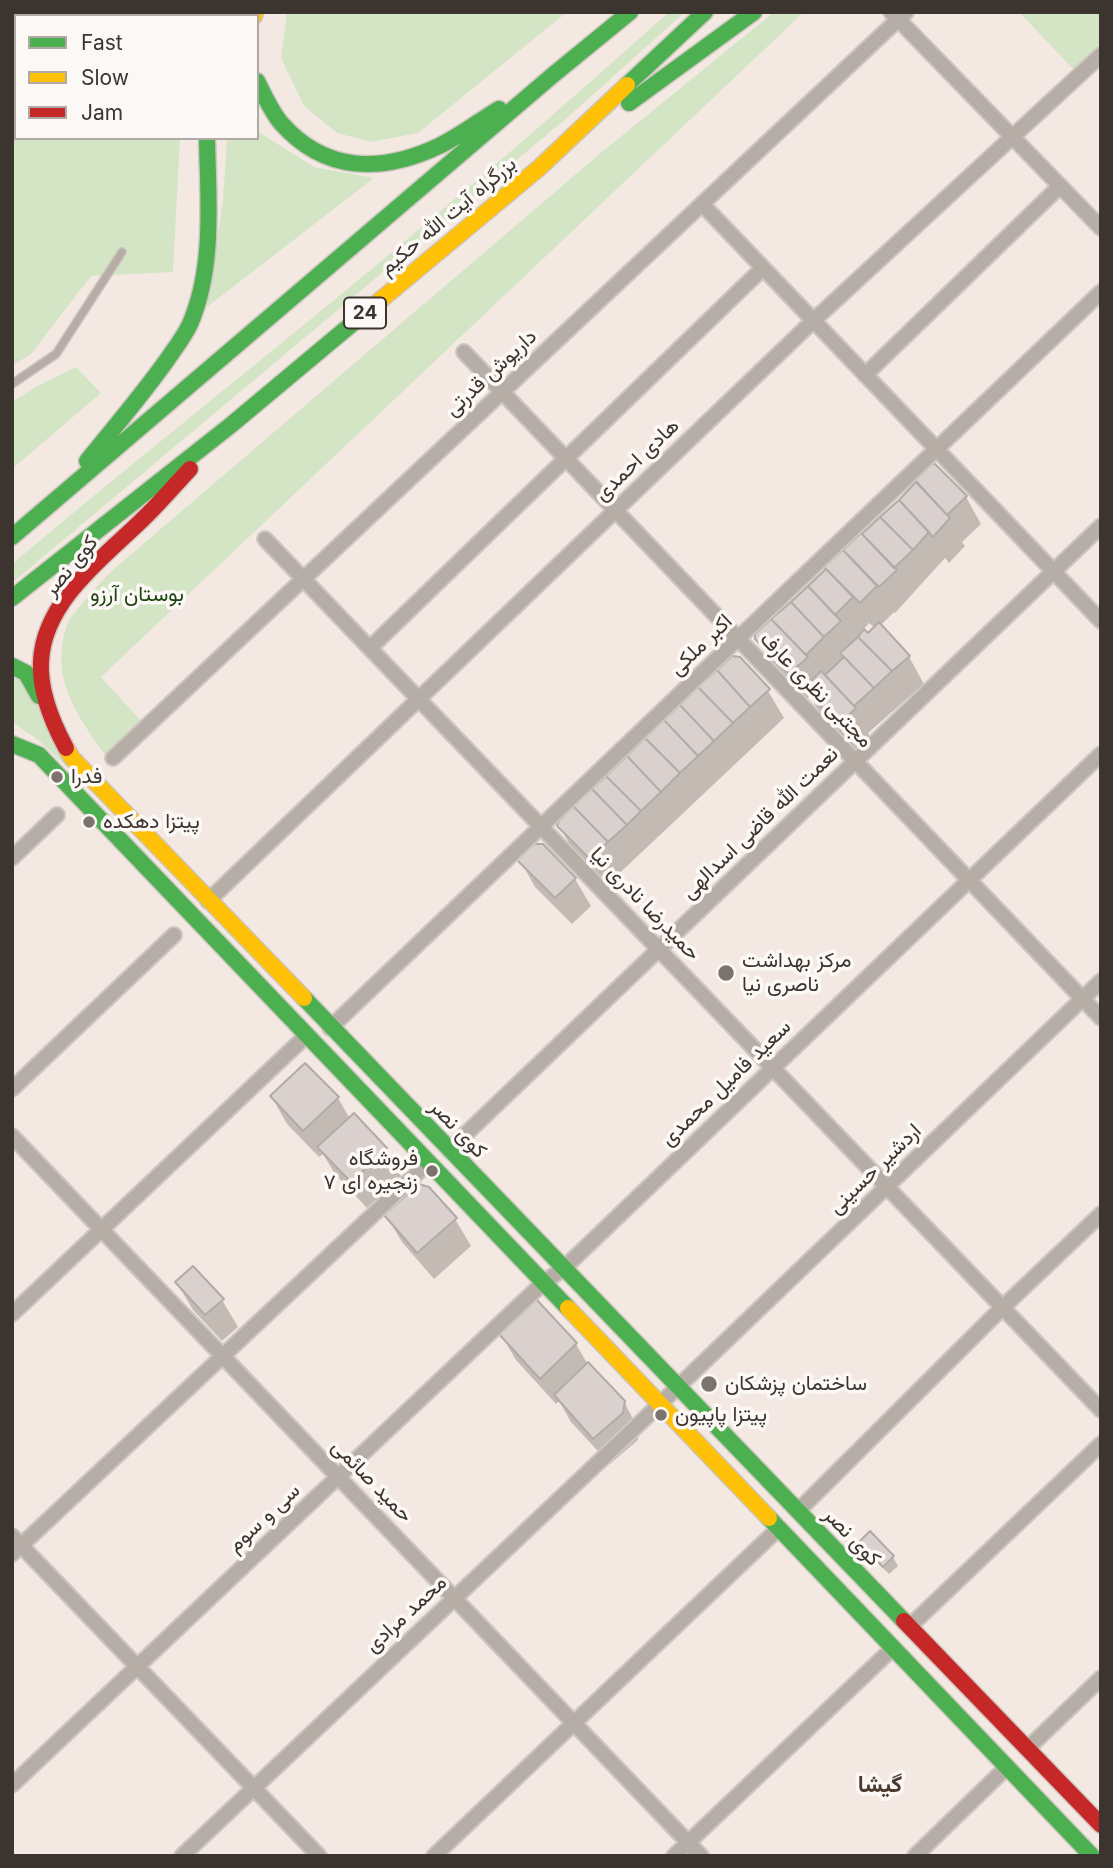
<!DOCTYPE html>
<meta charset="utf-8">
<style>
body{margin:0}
#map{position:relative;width:1113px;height:1868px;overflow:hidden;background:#f4e9e2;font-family:Inter,sans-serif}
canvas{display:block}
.frame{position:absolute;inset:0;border:14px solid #3c342f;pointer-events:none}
.legend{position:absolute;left:14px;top:14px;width:245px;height:126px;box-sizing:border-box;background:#fcf8f5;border:2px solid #afaaa6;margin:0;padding:9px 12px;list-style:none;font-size:21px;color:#3c342f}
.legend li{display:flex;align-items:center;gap:14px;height:35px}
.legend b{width:35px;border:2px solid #afaaa6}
</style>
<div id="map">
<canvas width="1113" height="1868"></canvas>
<div class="frame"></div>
<ul class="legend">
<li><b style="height:9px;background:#4caf50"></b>Fast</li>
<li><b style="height:9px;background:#ffc107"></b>Slow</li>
<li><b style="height:9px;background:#c62828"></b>Jam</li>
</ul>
</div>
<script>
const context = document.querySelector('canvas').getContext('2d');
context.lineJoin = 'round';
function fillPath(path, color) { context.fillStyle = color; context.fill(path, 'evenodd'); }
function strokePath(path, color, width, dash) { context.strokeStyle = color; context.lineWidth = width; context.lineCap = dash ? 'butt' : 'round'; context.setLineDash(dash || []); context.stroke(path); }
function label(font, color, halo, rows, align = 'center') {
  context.font = font + ' Inter,Vazirmatn,sans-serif'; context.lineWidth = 7; context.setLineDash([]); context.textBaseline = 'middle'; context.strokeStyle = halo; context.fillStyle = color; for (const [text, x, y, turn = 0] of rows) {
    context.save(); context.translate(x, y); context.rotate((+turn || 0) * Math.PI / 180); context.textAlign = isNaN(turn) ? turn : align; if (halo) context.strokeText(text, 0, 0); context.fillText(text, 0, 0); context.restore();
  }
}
fillPath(new Path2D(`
 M12 12H196L195 16H16V138H180L173 272 91 276 31 354 12 366Z
 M287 12H567L418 133 371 142 337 133 304 106 281 58Z
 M669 12H685L568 117 12 583V564C121 472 233 383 344 292 454 201 562 108 669 12Z
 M774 12H804L101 677 142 722 106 756C77 715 49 679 67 625 71 614 99 585 108 574L597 156Z
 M1019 12H1101V45L1073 69Z
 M257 131 314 167 374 178 207 307 223 200 227 138H257Z
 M76 367 101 393 12 469V402L37 386Z
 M12 676 27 685 68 768 38 740 12 722Z`), '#d4e5c6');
fillPath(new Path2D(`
 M932 466 966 497 981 524 962 542 965 546 949 563 945 558 895 613 894 612 880 626 909 657 924 684 868 733 870 736 855 751 821 715 810 696 806 700 773 666 757 638V634L900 501ZM869 623 875 628 869 635 863 630Z
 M739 659 768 691 784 718 607 885 575 853 559 826Z
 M520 860 575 879 591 906 572 924 535 887Z
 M272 1097 338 1098 350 1119 386 1149 401 1176 367 1208 335 1174 323 1154 319 1157 287 1124Z
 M386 1215 455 1219 471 1246 434 1279 402 1242Z
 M177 1283 222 1300 238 1327 222 1341 193 1310Z
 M536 1301 576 1344 588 1365 624 1402 639 1430 638 1440 610 1464 571 1422 559 1401 556 1404 516 1360 500 1333Z
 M870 1533 893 1557 898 1566 889 1574 866 1551 861 1542Z`), '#0003');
const building = new Path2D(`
 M932 464H935L967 496 947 515 915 480Z
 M916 482 950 518 933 537 899 500Z
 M899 500 929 532 913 550 880 517Z
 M880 517 913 550 894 568 862 534Z
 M861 533 897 570 879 587 843 550Z
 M843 550 877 586 860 603 824 567Z
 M826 569 853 597 835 615 808 586Z
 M808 586 841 621 824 637 791 602Z
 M791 602 824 637 806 655 771 619Z
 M771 619 808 657 789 674 755 639V634Z
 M879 622 910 656 892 671 858 637 864 629 868 633Z
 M858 637 892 671 874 688 840 653Z
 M732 656 740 657 770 689 750 707 717 670Z
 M844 657 874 688 854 706 825 675Z
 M717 670 750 707 733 723 698 687Z
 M821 671 856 708 838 725 804 688Z
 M698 687 733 723 714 741 680 705Z
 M680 705 714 741 698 756 664 720Z
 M664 720 698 756 680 773 645 738Z
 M645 738 680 773 661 792 627 756Z
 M627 756 661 792 641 811 606 776Z
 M606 776 641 811 627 825 592 789Z
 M592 789 627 825 608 842 573 806Z
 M573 806 608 842 590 859 557 826 558 822Z
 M534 844H543L576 878 555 898 517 860Z
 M305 1063 339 1097 303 1131 270 1096Z
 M354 1113 387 1148 351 1182 317 1147Z
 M419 1184 429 1187 457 1218 417 1253 384 1215Z
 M193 1266 224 1299 205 1315 175 1282Z
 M536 1299 577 1343 540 1379 498 1333Z
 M588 1362 625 1401 623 1413 593 1439 554 1395Z
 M870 1531 894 1556 883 1567 859 1542Z`);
fillPath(building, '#dad1cf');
strokePath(building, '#b2aaa8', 2);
const lane = new Path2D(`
 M12 384 56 354 122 252`);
const street = new Path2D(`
 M891 12 1101 228
 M702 204 1101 621
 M464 352 1101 1018
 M865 375 1060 186
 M265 539 1101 1410
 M370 648 763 268
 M113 758 906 12
 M12 858 57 815
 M208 901 813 321 1101 55
 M330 1028 1101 292
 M12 1089 174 935
 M12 1136 701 1856
 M449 1150 1101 526
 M12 1314 307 1035
 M798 1511 1002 1308 1101 1214
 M12 1536 319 1856
 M12 1554 429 1162
 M909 1627 1101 1444
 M1027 1749 1101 1678
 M12 1785 544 1282 563 1269 1101 754
 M182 1856 660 1404 1101 981
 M434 1856 779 1528
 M674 1856 893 1648
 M915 1856 1007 1767`);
const fast = new Path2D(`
 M257 81C264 95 271 111 281 123 325 173 382 173 439 146 460 136 479 121 499 109
 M627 85 705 12
 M629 103 754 12
 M87 461C114 428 142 395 167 360 175 348 184 337 190 324 215 266 208 199 207 138
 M12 537 553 75 630 12
 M12 598 231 425 359 318
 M12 666 26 673 39 696
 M12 744 39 755 568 1308
 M304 998 904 1621
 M769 1518 1092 1856`);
const slow = new Path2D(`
 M221 12V16
 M254 16 255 12
 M359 318 539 168 627 85
 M66 748 72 758 304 998
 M568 1308 769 1518`);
const jam = new Path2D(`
 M66 748C52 722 39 691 41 661 44 601 103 558 142 520 159 504 174 486 190 469
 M904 1621 1101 1825`);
strokePath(lane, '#cec6c0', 10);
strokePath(street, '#cec6c0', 18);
strokePath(fast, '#cec6c0', 19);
strokePath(slow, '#cec6c0', 19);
strokePath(jam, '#cec6c0', 19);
strokePath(lane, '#b6ada7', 7);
strokePath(street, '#b6ada7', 14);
strokePath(fast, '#4caf50', 16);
strokePath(slow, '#ffc107', 16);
strokePath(jam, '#c62828', 16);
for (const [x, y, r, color] of [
 [57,777,7,"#7c736e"],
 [89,822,7,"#7c736e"],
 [726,973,9,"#7c736e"],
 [432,1171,7,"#7c736e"],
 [709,1384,9,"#7c736e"],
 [661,1415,7,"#7c736e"]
]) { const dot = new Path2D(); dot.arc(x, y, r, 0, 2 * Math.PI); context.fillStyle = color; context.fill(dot); strokePath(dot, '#fcf8f5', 2.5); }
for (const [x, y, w] of [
 [365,313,42]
]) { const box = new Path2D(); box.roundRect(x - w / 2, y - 15.5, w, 31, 5); context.fillStyle = '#fcf8f5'; context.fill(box); strokePath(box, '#3c342f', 2); }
label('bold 19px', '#3c342f', null, [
 ["24",365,313]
]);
label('21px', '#3c342f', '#fcf8f5', [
 ["بزرگراه آیت الله حکیم",448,216,-40],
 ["داریوش قدرتی",491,373,-43],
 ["هادی احمدی",637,460,-44],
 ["کوی نصر",71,566,-50],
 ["اکبر ملکی",701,645,-44],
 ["مجتبی نظری عارف",816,690,46],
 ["نعمت الله قاضی اسدالهی",760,823,-44],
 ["حمیدرضا نادری نیا",645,904,46],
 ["سعید فامیل محمدی",726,1083,-44],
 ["کوی نصر",458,1129,46],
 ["اردشیر حسینی",875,1169,-44],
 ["حمید صائمی",372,1481,46],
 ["سی و سوم",264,1518,-43],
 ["کوی نصر",852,1537,46],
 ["محمد مرادی",406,1614,-43]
]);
label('21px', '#1b440f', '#fcf8f5', [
 ["بوستان آرزو",137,595]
]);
label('21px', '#3c342f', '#fcf8f5', [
 ["فدرا",71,777],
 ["پیتزا دهکده",103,822],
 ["مرکز بهداشت",742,961],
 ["ناصری نیا",742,985],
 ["فروشگاه",418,1159,"right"],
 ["زنجیره ای ۷",418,1183,"right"],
 ["ساختمان پزشکان",725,1384],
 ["پیتزا پاپیون",675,1415]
], 'left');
label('bold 23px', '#49392f', '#fcf8f5', [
 ["گیشا",880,1785]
]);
</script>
